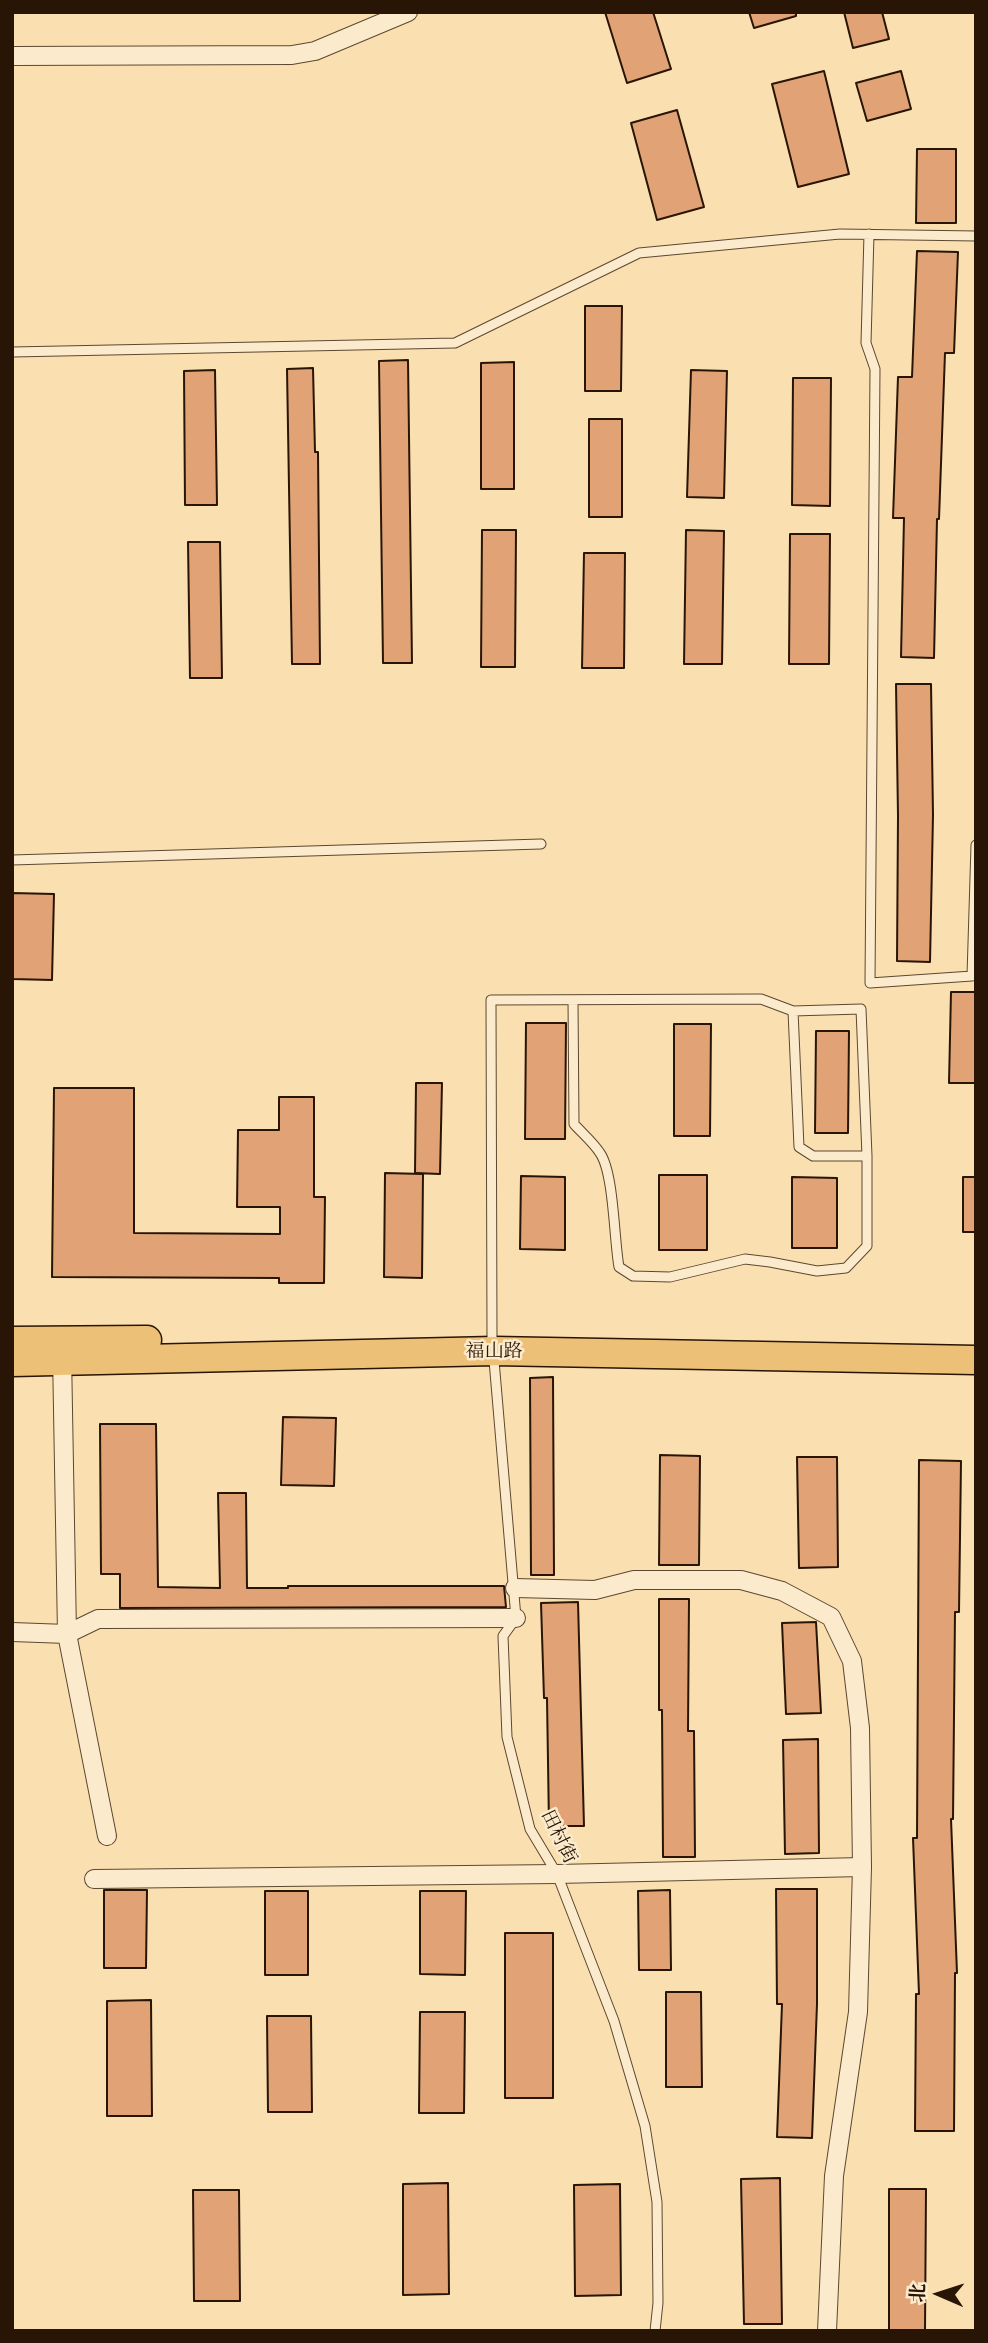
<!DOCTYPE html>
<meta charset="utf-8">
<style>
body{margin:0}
#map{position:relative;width:988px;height:2343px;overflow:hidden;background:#fadfb0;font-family:Alegreya,"Noto Serif SC",serif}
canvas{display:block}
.frame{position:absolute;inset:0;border:14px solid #281505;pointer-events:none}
.north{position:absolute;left:904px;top:2259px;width:70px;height:70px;-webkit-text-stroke:5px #fceacc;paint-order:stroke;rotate:273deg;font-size:19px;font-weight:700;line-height:28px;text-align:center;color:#281505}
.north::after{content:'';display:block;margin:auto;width:24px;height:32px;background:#281505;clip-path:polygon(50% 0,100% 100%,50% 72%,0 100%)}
</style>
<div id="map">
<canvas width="988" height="2343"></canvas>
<div class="frame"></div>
<div class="north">北</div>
</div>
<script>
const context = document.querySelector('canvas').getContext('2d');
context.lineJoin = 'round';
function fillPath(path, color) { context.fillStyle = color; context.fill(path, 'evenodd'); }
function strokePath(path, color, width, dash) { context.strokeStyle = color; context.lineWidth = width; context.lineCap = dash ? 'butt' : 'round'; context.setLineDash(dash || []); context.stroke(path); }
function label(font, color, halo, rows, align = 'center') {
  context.font = font + ' Alegreya,"Noto Serif SC",serif'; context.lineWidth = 5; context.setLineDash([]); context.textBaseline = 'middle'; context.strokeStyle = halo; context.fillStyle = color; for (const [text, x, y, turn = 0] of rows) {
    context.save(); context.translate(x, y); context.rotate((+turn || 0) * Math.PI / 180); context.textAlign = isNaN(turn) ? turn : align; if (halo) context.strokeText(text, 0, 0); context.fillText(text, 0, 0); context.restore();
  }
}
const building = new Path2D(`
 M605 12H653L671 69 627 83Z
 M749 12H796V16L754 28Z
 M844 12H882L889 39 853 48Z
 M824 71 849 174 798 187 772 84Z
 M901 71 911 109 867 121 856 83Z
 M677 110 704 207 657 220 631 123Z
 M917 149H956V223H916Z
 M917 251 958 252 954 353H945L939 519H937L934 658 901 657 904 518H893L898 377H912Z
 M585 306H622L621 391H585Z
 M408 360 412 663H383L379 361Z
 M514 362V489H481V363Z
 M313 368 315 452H318L320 664H292L287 369Z
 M215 370 217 505H185L184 371Z
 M691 370 727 371 724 498 687 497Z
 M793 378H831L830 506 792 505Z
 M589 419H622V517H589Z
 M482 530H516L515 667H481Z
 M686 530 724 531 722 664H684Z
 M790 534H830L829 664H789Z
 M188 542H220L222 678H190Z
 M584 553H625L624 668H582Z
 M896 684H931L933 815 930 962 897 961 898 816Z
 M12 893 54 894 52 980 12 979Z
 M951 992H976V1083H949Z
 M526 1023H566L565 1139H525Z
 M674 1024H711L710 1136H674Z
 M816 1031H849L848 1133H815Z
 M416 1083H442L440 1174 415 1173Z
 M54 1088H134V1233L280 1234V1207H237L238 1130H279V1097H314V1197H325L324 1283H279V1278L52 1277Z
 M385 1173 423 1174 422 1278 384 1277Z
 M659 1175H707V1250H659Z
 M521 1176 565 1177V1250L520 1249Z
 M792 1177 837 1178V1248H792Z
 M963 1177H976V1232H963Z
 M553 1377 554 1575H531L530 1378Z
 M283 1417 336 1418 334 1486 281 1485Z
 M100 1424H156L158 1587 220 1588 218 1493H246L247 1588H288V1586H504L506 1607 120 1608V1574H101Z
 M660 1455 700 1456 699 1565H659Z
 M797 1457H837L838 1567 799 1568Z
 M919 1460 961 1461 959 1612H955L953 1819H951L957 1973H955L954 2131H915L916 1994H919L913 1838H917Z
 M659 1599H689L688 1731H694L695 1857H663L662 1710H659Z
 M578 1602 584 1826H549L547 1698H544L541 1603Z
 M816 1622 821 1713 786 1714 782 1623Z
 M818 1739 819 1853 785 1854 783 1740Z
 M776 1889H817V2004L812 2138 777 2137 782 2004H777Z
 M104 1890H147L146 1968H104Z
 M670 1890 671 1970H639L638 1891Z
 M265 1891H308V1975H265Z
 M420 1891H466L465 1975 420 1974Z
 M505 1933H553V2098H505Z
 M666 1992H701L702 2087H666Z
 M151 2000 152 2116H107V2001Z
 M420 2012H465L464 2113H419Z
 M267 2016H311L312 2112H268Z
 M780 2178 782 2324H744L741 2179Z
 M448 2183 449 2294 403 2295V2184Z
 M620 2184 621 2295 575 2296 574 2185Z
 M889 2189H926L925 2331H889Z
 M193 2190H239L240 2301H194Z`);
fillPath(building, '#e1a376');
strokePath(building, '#281505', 2);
const lane = new Path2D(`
 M869 234 866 343 875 369 870 983 972 976 976 845
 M12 352 455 343 639 253 840 234 976 236
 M12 860 541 844
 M573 1000 574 1124C582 1133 593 1142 600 1153 614 1173 614 1240 619 1267L633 1276 670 1277 745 1259 770 1262 817 1271 846 1268 867 1246V1156L861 1009 793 1011
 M655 2331 658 2303 657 2202 645 2126 614 2021 557 1874 530 1829 507 1737 503 1636 516 1618 492 1337 491 1000 761 999 793 1011 799 1147 813 1156H867`);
const street = new Path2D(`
 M12 56 292 55 315 51 408 12
 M62 1354 67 1634 107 1836
 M515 1588 595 1590 634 1580H741L782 1591 831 1617 852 1661 860 1728 862 1867 858 2012 834 2176 827 2331
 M12 1632 67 1634 98 1619 516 1618
 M94 1879 557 1874 862 1867`);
const primary = new Path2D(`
 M12 1341 147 1340
 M12 1362 494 1351 976 1360`);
strokePath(lane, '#5c4830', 11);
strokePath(street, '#5c4830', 20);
strokePath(primary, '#281505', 31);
strokePath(lane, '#fceacc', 9);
strokePath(street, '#fceacc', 18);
strokePath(primary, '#edc078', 28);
label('19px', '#281505', '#fceacc', [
 ["福山路",494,1352],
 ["田村街",558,1837,64]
]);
</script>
